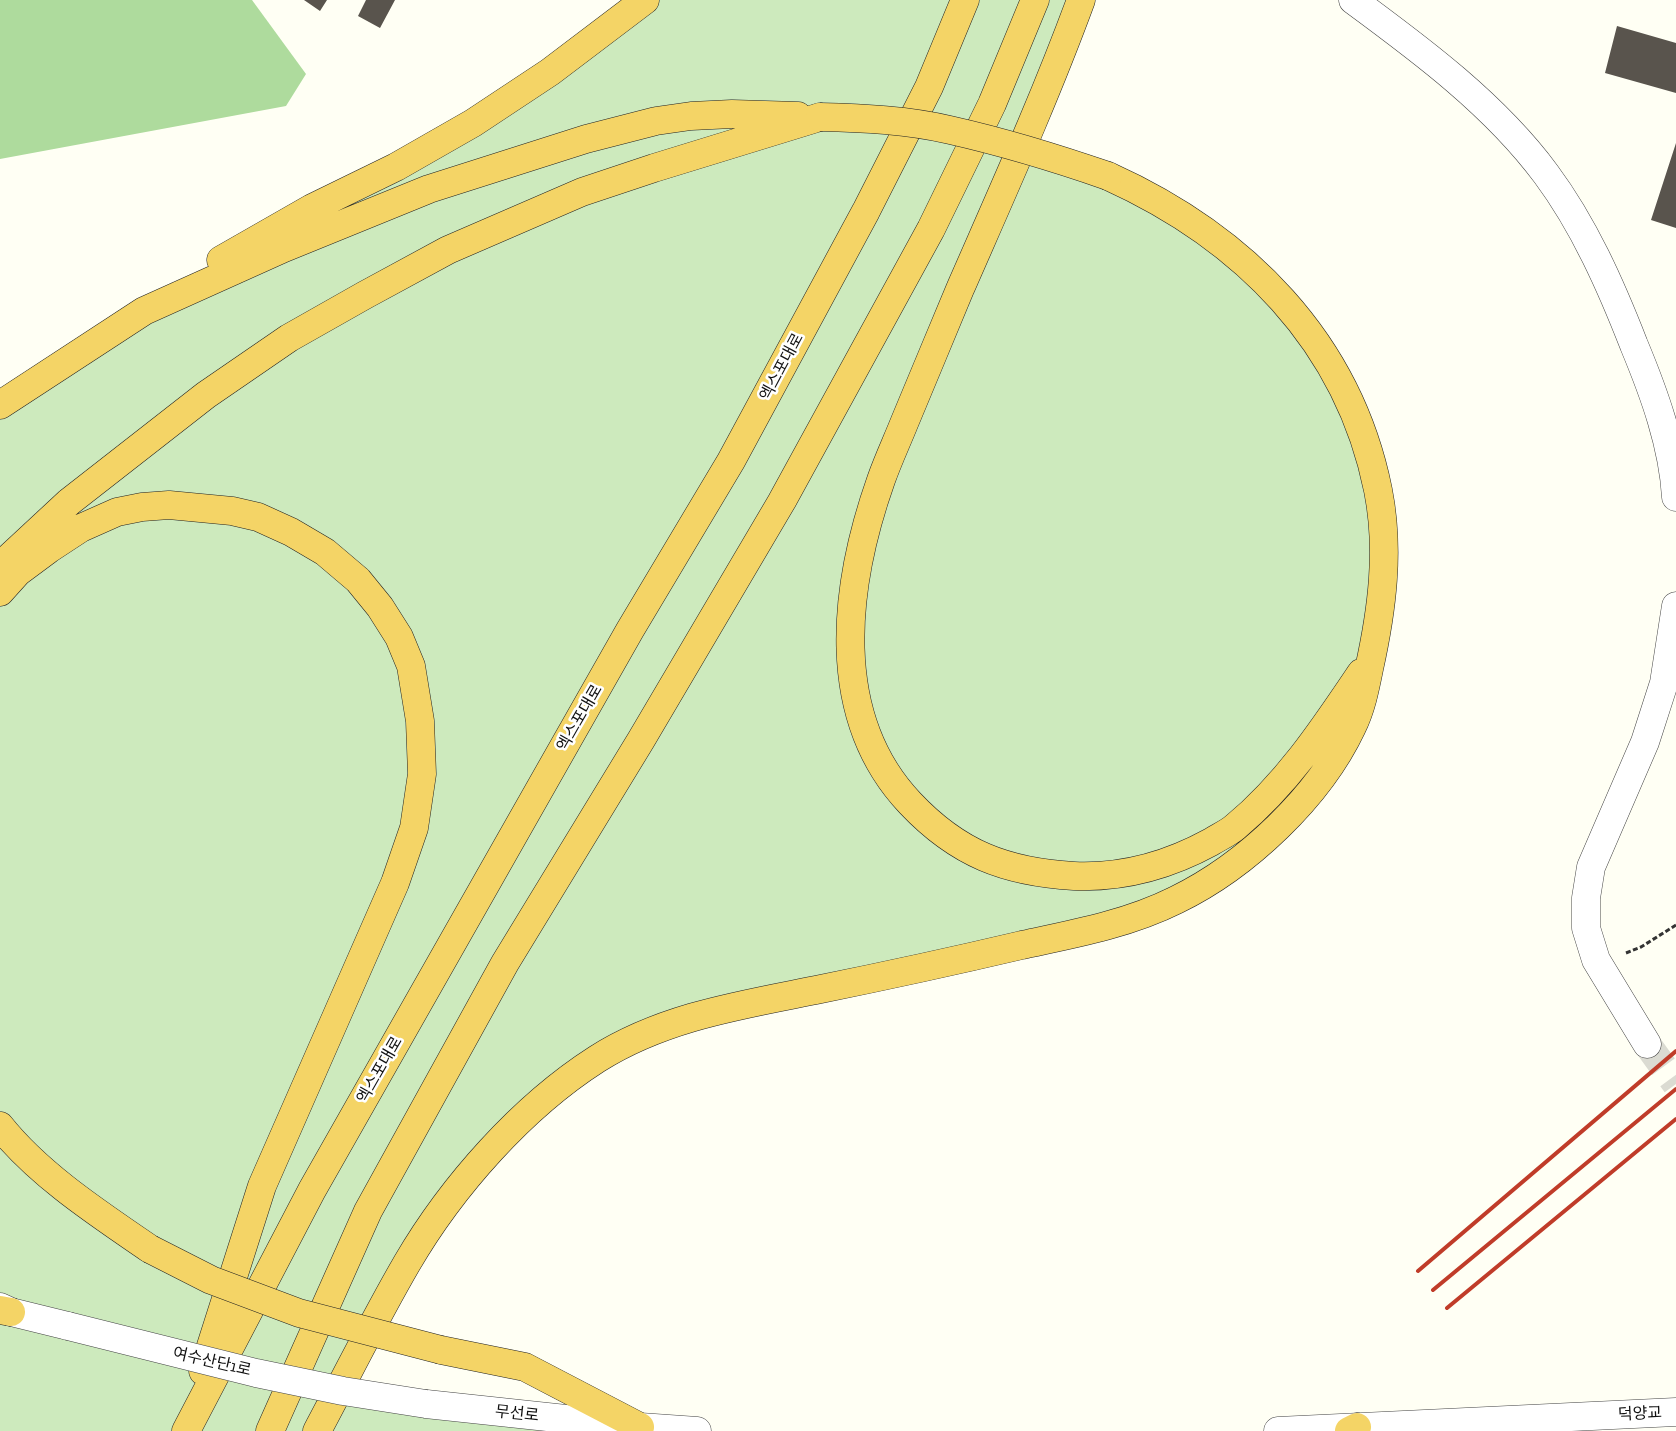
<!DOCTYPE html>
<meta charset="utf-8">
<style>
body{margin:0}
canvas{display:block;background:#fffff4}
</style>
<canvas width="1676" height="1431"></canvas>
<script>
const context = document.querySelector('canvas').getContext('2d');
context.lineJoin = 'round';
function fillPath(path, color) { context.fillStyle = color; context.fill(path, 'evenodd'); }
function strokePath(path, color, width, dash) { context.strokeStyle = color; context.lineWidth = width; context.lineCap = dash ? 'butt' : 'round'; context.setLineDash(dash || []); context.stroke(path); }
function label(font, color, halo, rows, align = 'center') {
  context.font = font + ' "Zilla Slab","Noto Sans KR",serif'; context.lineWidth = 5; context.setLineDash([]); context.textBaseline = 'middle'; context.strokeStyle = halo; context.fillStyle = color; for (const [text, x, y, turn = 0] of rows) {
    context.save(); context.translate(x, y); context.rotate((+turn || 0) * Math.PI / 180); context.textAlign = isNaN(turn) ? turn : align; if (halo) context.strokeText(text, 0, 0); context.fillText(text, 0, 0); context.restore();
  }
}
fillPath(new Path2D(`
 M645 0H1081L1021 149 1108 176 1267 283 1363 434 1380 604 1314 788 1173 902 660 1028 494 1147 343 1391 646 1431H0V405Z`), '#cdeabd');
fillPath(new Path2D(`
 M0 0H252L306 74 286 106 0 159Z`), '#aedb9d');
fillPath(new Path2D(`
 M304 0H327L320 11Z
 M366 0H395L380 28 358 16Z
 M1617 26 1676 43V93L1605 73Z
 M1676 143V228L1651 220Z`), '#59544d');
strokePath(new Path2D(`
 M1647 1044 1676 1084`), '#dbdbd2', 28, [28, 14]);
const minor = new Path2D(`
 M1353 0C1421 50 1495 105 1546 174 1584 225 1611 286 1634 345 1654 393 1673 445 1676 497
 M1647 1044 1596 960 1586 928V898L1591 867 1645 742 1664 683 1676 606`);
const tertiary = new Path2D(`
 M0 1307 11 1312 68 1326
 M426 1404 640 1427 697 1431
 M1278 1431 1676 1412`);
const trunk = new Path2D(`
 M1081 0C1045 98 1002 193 960 289 942 333 923 377 905 421 897 441 888 460 881 480 844 585 827 715 910 803 958 854 1006 872 1074 876 1122 878 1169 865 1211 842 1219 837 1228 833 1235 827 1287 784 1324 728 1361 673
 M221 260 312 208 396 167 473 123 550 72 645 0
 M0 405 144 311 284 248 429 189 586 139 656 121 691 116 732 114 798 116
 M0 566 69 502 206 395 289 338 365 295 448 250 582 192 654 168 820 117
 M0 592 18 572 49 549 81 528 117 512 142 507 169 505 232 511 258 517 291 532 325 552 358 580 380 607 399 637 411 666 420 721 422 774 414 828 395 883 262 1186 203 1371
 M0 1126C39 1175 99 1214 150 1249
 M0 1310 11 1312
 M441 1350 525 1367 640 1427
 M186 1431 312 1190 630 630 731 461 866 211 929 87 965 0
 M270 1431 368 1211 505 963 641 740 782 501 931 229 992 104 1035 0
 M317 1431C347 1375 375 1318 407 1263 452 1186 522 1107 597 1059 663 1017 741 1005 816 990 885 976 954 961 1022 945 1074 934 1128 924 1176 900 1246 866 1319 797 1352 727 1361 709 1365 689 1369 669 1382 610 1390 550 1378 490 1348 341 1243 237 1108 176
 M1349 1431 1357 1427`);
strokePath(minor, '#444', 29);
strokePath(tertiary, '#444', 29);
strokePath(trunk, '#222', 29);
strokePath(new Path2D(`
 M1626 953 1641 947 1676 925`), '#333', 3, [5, 2.5]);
strokePath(minor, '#fff', 28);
strokePath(tertiary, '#fff', 28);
strokePath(trunk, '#f4d466', 28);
strokePath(new Path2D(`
 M1418 1271 1676 1051
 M1433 1290 1676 1089
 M1447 1308 1676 1119`), '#c03c29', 4);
const tertiaryBridge = new Path2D(`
 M68 1326 256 1373 343 1391 426 1404`);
const trunkBridge = new Path2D(`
 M820 117C863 118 908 120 950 130 1003 142 1056 158 1108 176
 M150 1249 211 1280 299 1313 441 1350`);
strokePath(tertiaryBridge, '#444', 29, []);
strokePath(trunkBridge, '#222', 29, []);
strokePath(tertiaryBridge, '#fff', 28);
strokePath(trunkBridge, '#f4d466', 28);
label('16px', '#111', '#fff', [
 ["엑스포대로",782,367,-62],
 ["엑스포대로",580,718,-60],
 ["엑스포대로",380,1070,-60],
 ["여수산단1로",212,1362,13],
 ["무선로",517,1414,6],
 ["덕양교",1640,1414,-3]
]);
</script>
